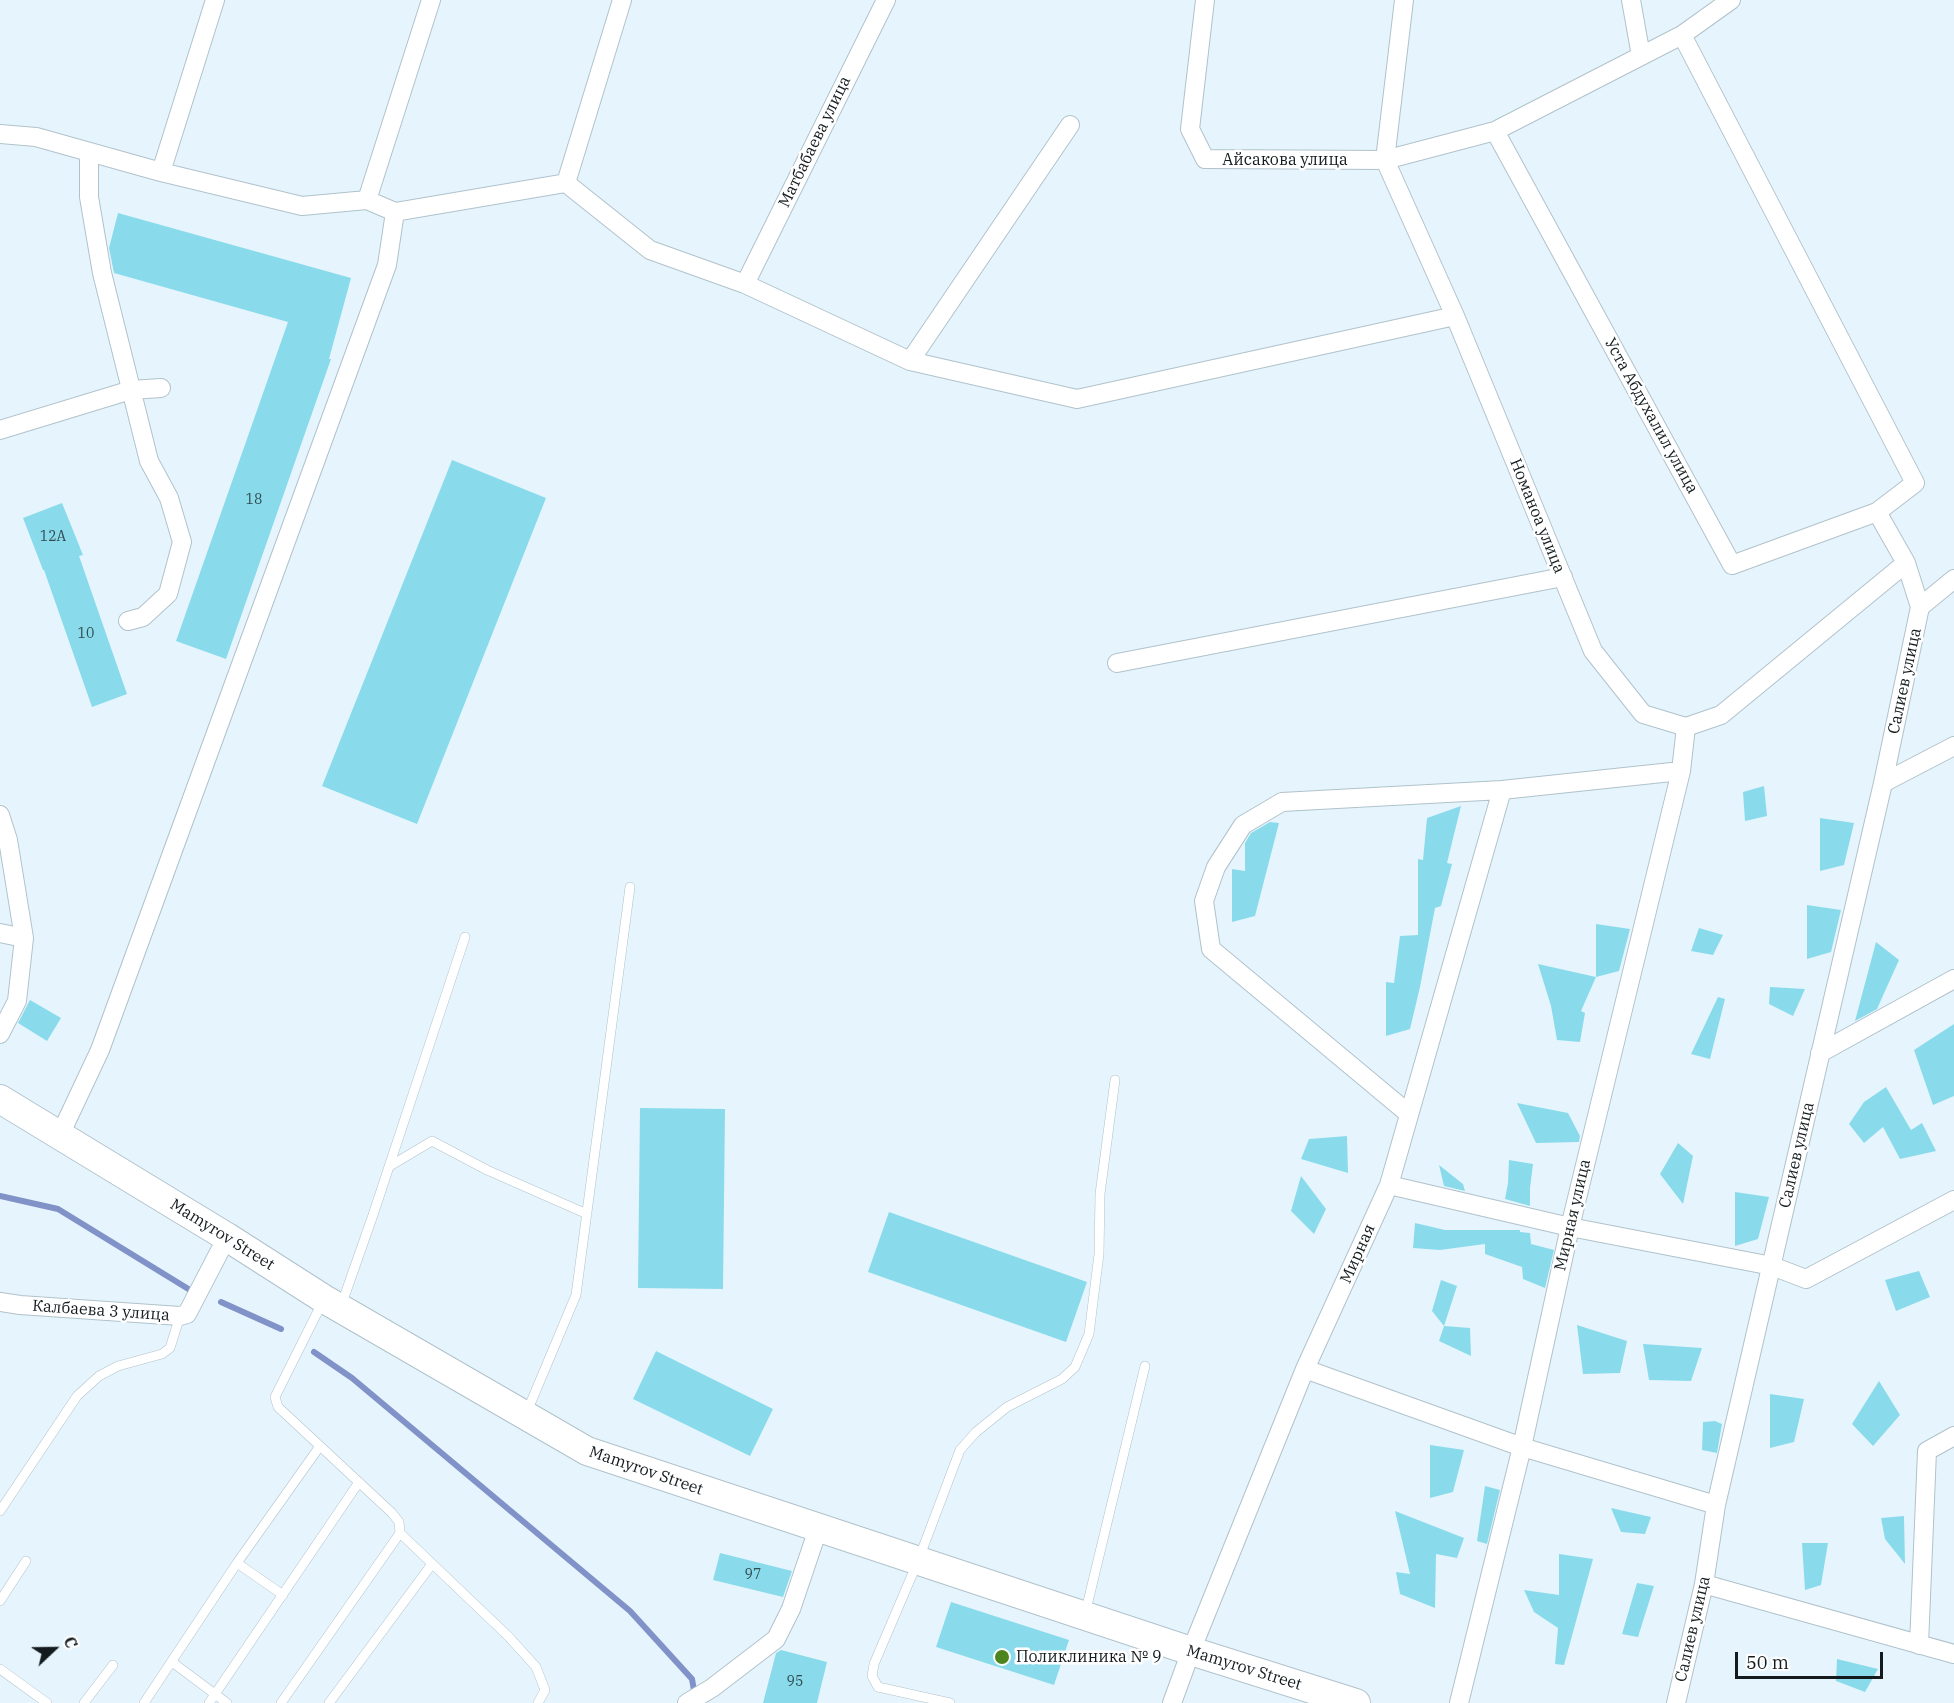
<!DOCTYPE html>
<meta charset="utf-8">
<style>
body{margin:0}
#map{position:relative;width:1954px;height:1703px;overflow:hidden;background:#e6f5fd;font-family:"IBM Plex Serif",serif}
canvas{display:block}
.north{position:absolute;left:24px;top:1619px;width:60px;height:60px;-webkit-text-stroke:4px #fff;paint-order:stroke;rotate:68deg;font-size:16px;font-weight:700;line-height:24px;text-align:center;color:#141b1e}
.north::after{content:'';display:block;margin:auto;width:21px;height:27px;background:#141b1e;clip-path:polygon(50% 0,100% 100%,50% 72%,0 100%)}
.scale{position:absolute;left:1735px;top:1652px;width:148px;height:27px;box-sizing:border-box;border:3px solid #141b1e;border-top:0;padding-left:8px;font-size:18px;line-height:21px;white-space:nowrap;color:#141b1e;-webkit-text-stroke:4px #fff;paint-order:stroke}
</style>
<div id="map">
<canvas width="1954" height="1703"></canvas>
<div class="north">С</div>
<div class="scale">50 m</div>
</div>
<script>
const context = document.querySelector('canvas').getContext('2d');
context.lineJoin = 'round';
function strokePath(path, color, width, dash) { context.strokeStyle = color; context.lineWidth = width; context.lineCap = dash ? 'butt' : 'round'; context.setLineDash(dash || []); context.stroke(path); }
function fillPath(path, color) { context.fillStyle = color; context.fill(path, 'evenodd'); }
function label(font, color, halo, rows, align = 'center') {
  context.font = font + ' "IBM Plex Serif",serif'; context.lineWidth = 5; context.setLineDash([]); context.textBaseline = 'middle'; context.strokeStyle = halo; context.fillStyle = color; for (const [text, x, y, turn = 0] of rows) {
    context.save(); context.translate(x, y); context.rotate((+turn || 0) * Math.PI / 180); context.textAlign = isNaN(turn) ? turn : align; if (halo) context.strokeText(text, 0, 0); context.fillText(text, 0, 0); context.restore();
  }
}
strokePath(new Path2D(`
 M0 1196 58 1209 190 1290
 M221 1302 281 1329
 M314 1352 352 1378 630 1611 692 1679 695 1696`), '#8092c8', 6);
fillPath(new Path2D(`
 M118 213 351 278 329 359H331L226 659 176 641 288 322 114 273 109 248Z
 M452 460 546 498 417 824 322 786Z
 M62 503 83 555 79 556 127 694 92 707 44 570H43L23 518Z
 M1764 786 1767 816 1745 821 1743 792Z
 M1461 806 1447 863 1452 864 1441 906 1435 908 1420 987 1410 1029 1386 1036V982L1394 983 1400 936 1418 935V859L1423 860 1427 818Z
 M1820 818 1854 823 1844 865 1820 871Z
 M1270 822 1279 823 1255 916 1232 922V869L1245 871V843L1251 833Z
 M1807 905 1841 910 1831 952 1807 959Z
 M1596 924 1630 929 1619 971 1596 977Z
 M1699 928 1723 935 1713 955 1691 951Z
 M1876 942 1899 960 1877 1009 1855 1021Z
 M1538 964 1596 977 1581 1011 1585 1013 1580 1042 1557 1040 1551 1006Z
 M1770 987 1805 989 1793 1016 1769 1004Z
 M1718 997 1725 999 1710 1059 1691 1054Z
 M30 1000 61 1018 47 1041 18 1023Z
 M1954 1024V1096L1933 1105 1914 1050Z
 M1886 1087 1911 1130 1922 1123 1936 1151 1900 1159 1883 1127 1864 1143 1849 1124 1864 1102Z
 M1517 1103 1568 1113 1580 1136 1579 1142 1536 1143Z
 M640 1108 725 1109 723 1289 638 1288Z
 M1347 1136 1348 1173 1301 1159 1309 1139Z
 M1678 1143 1693 1156 1683 1204 1660 1174Z
 M1509 1160 1533 1164 1530 1188V1206L1505 1199 1508 1183Z
 M1439 1165 1463 1184 1465 1191 1444 1186Z
 M1301 1176 1326 1209 1314 1234 1291 1211Z
 M1735 1192 1769 1197 1758 1239 1735 1246Z
 M889 1212 1087 1282 1066 1342 868 1272Z
 M1415 1223 1445 1230H1520V1232L1530 1233 1531 1244 1554 1250 1545 1288 1523 1279 1522 1267 1485 1254V1244L1440 1250 1413 1248Z
 M1919 1271 1930 1297 1896 1311 1885 1280Z
 M1441 1280 1457 1286 1444 1326 1432 1311Z
 M1577 1325 1627 1341 1620 1373 1583 1374Z
 M1444 1326 1470 1328 1471 1356 1439 1341Z
 M1643 1344 1702 1348 1691 1381 1649 1380Z
 M656 1351 773 1409 750 1456 633 1399Z
 M1879 1381 1900 1415 1873 1446 1852 1424Z
 M1770 1394 1804 1399 1794 1442 1770 1448Z
 M1715 1421 1722 1424 1717 1453 1702 1450 1703 1422Z
 M1430 1445 1464 1450 1453 1492 1430 1498Z
 M1485 1486 1500 1490 1487 1544 1477 1541Z
 M1611 1508 1651 1517 1645 1534 1621 1532Z
 M1395 1511 1464 1538 1457 1558 1436 1554 1435 1608 1400 1594 1396 1572 1410 1574Z
 M1904 1516 1905 1564 1885 1539 1881 1518Z
 M1802 1543H1828L1821 1585 1805 1590Z
 M720 1553 792 1571 783 1597 713 1580Z
 M1559 1554 1593 1559 1564 1665 1555 1664 1558 1628 1534 1612 1524 1590 1559 1595Z
 M1637 1583 1654 1586 1638 1637 1622 1634Z
 M951 1602 1069 1640 1054 1685 936 1647Z
 M781 1650 827 1662 817 1703H763L776 1653Z
 M1837 1659 1878 1669 1865 1692 1836 1681Z`), '#89dbeb');
const lane = new Path2D(`
 M390 1166 432 1141 487 1170 587 1214
 M341 1306 373 1215 465 937
 M526 1414 576 1295 630 887
 M0 1511 77 1396 99 1376 118 1366 162 1354 170 1348 180 1316
 M400 1533 509 1637 536 1667 545 1690 538 1703
 M237 1563 283 1595
 M0 1601 26 1561
 M1085 1614 1145 1366
 M172 1662 227 1703
 M0 1669 47 1703
 M84 1703 113 1665
 M144 1703 237 1563 320 1446
 M209 1703 359 1482
 M281 1703 400 1533 399 1522 392 1513 278 1407 275 1397 323 1301
 M329 1703 432 1564
 M950 1703 878 1687 872 1676 874 1664 918 1561 960 1450 976 1432 1007 1407 1062 1379 1075 1367 1089 1334 1099 1254 1100 1194 1115 1080`);
const street = new Path2D(`
 M1205 0 1190 129 1205 159 1385 160 1495 131 1682 35 1731 0
 M1404 0 1385 160 1455 316 1593 651 1643 714 1686 727 1721 715 1906 563
 M1631 0 1641 56
 M1495 131 1732 565 1877 512
 M0 134 36 137 161 172 302 206 367 200 395 212 566 183 650 250 745 284 910 361 1077 399 1455 316
 M89 152V197L102 273 149 461 169 498 182 542 168 594 143 617 128 621
 M161 172 215 0
 M566 183 622 0
 M367 200 431 0
 M745 284 886 0
 M910 361 1070 125
 M0 430 131 390 161 388
 M1920 607 1954 579
 M1117 663 1563 577
 M1883 783 1954 746
 M0 815 8 840 24 938 17 1001 0 1034
 M0 933 24 938
 M1820 1053 1954 979
 M1409 1114 1211 949 1204 901 1216 867 1243 825 1282 802 1502 790 1681 771
 M60 1135 100 1050 387 265 395 212
 M1389 1185 1570 1227 1772 1266 1806 1279 1954 1200
 M0 1302 20 1305 180 1316 187 1314 227 1237
 M1305 1369 1522 1447 1716 1505
 M1704 1584 1954 1654
 M1919 1645 1927 1451 1954 1436
 M687 1703 712 1688 776 1639 791 1609 818 1529
 M1172 1703 1191 1651 1305 1369 1389 1185 1502 790
 M1459 1703 1522 1447 1570 1227 1681 771 1686 727
 M1676 1703 1704 1584 1716 1505 1883 783 1920 607 1906 563 1877 512 1915 483 1682 35`);
const primary = new Path2D(`
 M0 1099 227 1237 324 1299 587 1451 1191 1651 1356 1703`);
strokePath(lane, '#b0c2cb', 10);
strokePath(street, '#b0c2cb', 20);
strokePath(primary, '#b0c2cb', 30);
strokePath(lane, '#fff', 9);
strokePath(street, '#fff', 18);
strokePath(primary, '#fff', 28);
for (const [x, y, r, color] of [
 [1002,1657,8,"#4c841d"]
]) { const dot = new Path2D(); dot.arc(x, y, r, 0, 2 * Math.PI); context.fillStyle = color; context.fill(dot); strokePath(dot, '#fff', 2); }
label('14px', '#314b51', null, [
 ["18",254,500],
 ["12А",53,537],
 ["10",86,634],
 ["97",753,1575],
 ["95",795,1682]
]);
label('16px', '#141b1e', '#fff', [
 ["Матбабаева улица",815,142,-64],
 ["Айсакова улица",1285,160],
 ["Уста Абдухалил улица",1651,416,61],
 ["Номаноа улица",1537,516,68],
 ["Салиев улица",1905,681,-78],
 ["Салиев улица",1797,1155,-77],
 ["Мирная улица",1573,1215,-77],
 ["Mamyrov Street",222,1235,32],
 ["Мирная",1358,1254,-66],
 ["Калбаева 3 улица",101,1311,4],
 ["Mamyrov Street",646,1471,19],
 ["Салиев улица",1693,1629,-77],
 ["Mamyrov Street",1244,1668,17]
]);
label('16px', '#141b1e', '#fff', [
 ["Поликлиника № 9",1016,1657]
], 'left');
</script>
